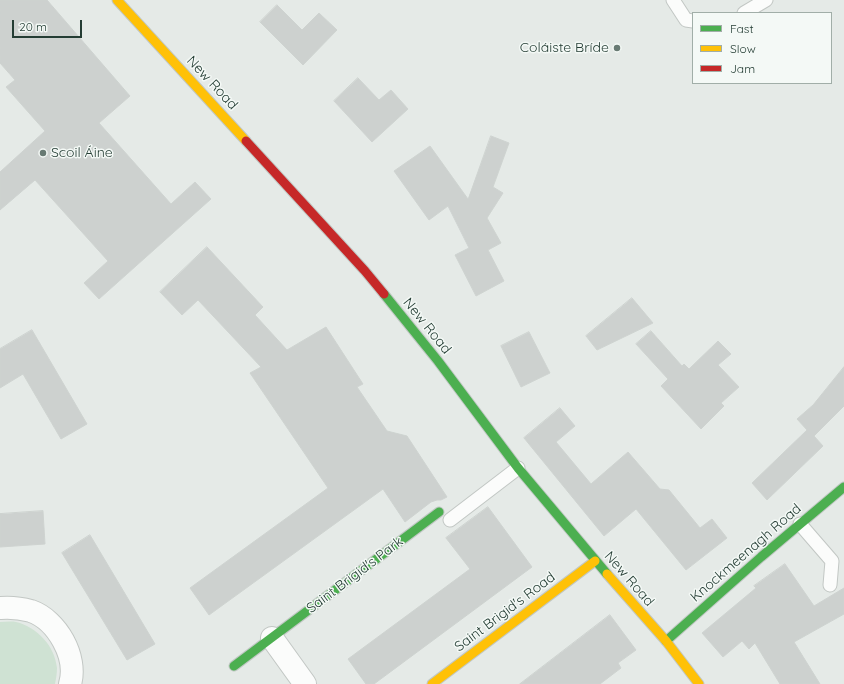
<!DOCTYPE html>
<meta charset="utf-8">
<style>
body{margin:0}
#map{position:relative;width:844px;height:684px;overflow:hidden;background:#e5eae7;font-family:Quicksand,sans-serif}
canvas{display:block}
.legend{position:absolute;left:692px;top:12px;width:140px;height:72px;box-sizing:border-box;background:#f4f9f6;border:1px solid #a1aea8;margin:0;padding:5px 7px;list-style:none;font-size:12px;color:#243d34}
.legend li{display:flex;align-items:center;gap:8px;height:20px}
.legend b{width:20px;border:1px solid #a1aea8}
.scale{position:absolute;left:12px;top:20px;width:70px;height:18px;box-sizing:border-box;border:2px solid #243d34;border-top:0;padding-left:5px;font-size:12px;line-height:14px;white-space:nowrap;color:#243d34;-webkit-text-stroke:3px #f4f9f6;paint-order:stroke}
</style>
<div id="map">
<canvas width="844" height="684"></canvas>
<ul class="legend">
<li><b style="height:5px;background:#4caf50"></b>Fast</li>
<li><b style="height:5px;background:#ffc107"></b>Slow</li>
<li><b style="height:5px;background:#c62828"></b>Jam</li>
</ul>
<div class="scale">20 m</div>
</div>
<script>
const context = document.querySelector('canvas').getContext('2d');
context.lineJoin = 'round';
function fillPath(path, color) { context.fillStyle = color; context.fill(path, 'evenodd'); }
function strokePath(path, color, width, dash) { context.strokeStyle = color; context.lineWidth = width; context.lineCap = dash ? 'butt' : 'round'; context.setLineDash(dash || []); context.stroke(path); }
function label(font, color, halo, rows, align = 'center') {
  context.font = font + ' Quicksand,sans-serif'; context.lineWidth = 3; context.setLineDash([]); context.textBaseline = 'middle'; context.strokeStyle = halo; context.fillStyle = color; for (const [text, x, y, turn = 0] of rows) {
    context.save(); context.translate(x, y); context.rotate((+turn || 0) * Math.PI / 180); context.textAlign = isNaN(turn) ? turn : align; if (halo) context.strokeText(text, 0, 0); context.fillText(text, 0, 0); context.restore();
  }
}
fillPath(new Path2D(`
 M0 622C5 622 11 621 16 622 37 627 55 646 57 668 57 673 56 679 55 684H0Z`), '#cfe2d3');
const building = new Path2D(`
 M0 0H47L130 96 99 123 171 204 195 182 211 199 99 299 84 283 108 261 35 180 0 210V172L45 131 6 87 15 80 0 63Z
 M277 5 302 30 319 13 337 30 303 65 260 22Z
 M358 78 379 100 391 90 408 109 372 142 334 101Z
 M491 136 509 143 493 187 503 193 487 218 501 243 488 250 504 281 476 296 455 255 469 248 448 206 429 220 394 171 430 146 468 199Z
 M207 247 263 307 255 315 287 350 326 327 363 384 357 387 387 431 407 436 447 497 441 500H437L431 502 405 522 383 489 209 615 190 588 328 488 250 373 261 367 198 300 182 315 160 292Z
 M632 298 653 323 597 350 586 336Z
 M32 330 87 424 61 439 23 374 0 388V349Z
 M651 331 682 366 684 364 689 369 718 341 731 354 718 365 739 387 721 403 724 406 701 429 661 386 668 379 636 344Z
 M529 332 550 373 521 387 501 346Z
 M844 367V406L814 436 823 446 767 500 752 483 807 430 797 419 813 405Z
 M560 408 575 426 556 442 591 484 628 452 660 489 669 490 700 528 712 519 727 538 686 570 636 509 604 536 524 438Z
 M488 507 532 567 374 684H366L348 659 470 569 446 538Z
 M43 511 45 544 0 547V514Z
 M90 535 155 644 127 660 62 553Z
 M785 564 814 606 844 588V614L794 642 820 684H780L755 643 749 649 742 641 723 657 702 633 756 588 754 586Z
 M610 615 636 650 618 663 621 668 600 684H520Z`);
fillPath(building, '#cdd1cf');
strokePath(building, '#ced3d0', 1);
const lane = new Path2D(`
 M673 0 686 20 693 21
 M744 13 766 0
 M450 520 518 468
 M800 524 832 561 830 585`);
const street = new Path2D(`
 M0 608C11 607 20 608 31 611 57 620 78 657 70 684
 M272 638 305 684`);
const fast = new Path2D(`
 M384 294 438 361 518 468 607 574
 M666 641 761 557 844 487
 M234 666 439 512`);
const slow = new Path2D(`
 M117 0 246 141
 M607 574 666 641 699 684
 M432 684 595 561`);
const jam = new Path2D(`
 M246 141 365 271 384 294`);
strokePath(lane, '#c2c7c4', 15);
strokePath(street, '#c2c7c4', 24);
strokePath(fast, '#c1c8c4', 11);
strokePath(slow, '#c1c8c4', 11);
strokePath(jam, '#c1c8c4', 11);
strokePath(lane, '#fbfcfb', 13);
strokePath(street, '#fbfcfb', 22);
strokePath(fast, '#4caf50', 9);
strokePath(slow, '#ffc107', 9);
strokePath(jam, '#c62828', 9);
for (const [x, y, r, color] of [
 [617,48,4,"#687a73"],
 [43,153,4,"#687a73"]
]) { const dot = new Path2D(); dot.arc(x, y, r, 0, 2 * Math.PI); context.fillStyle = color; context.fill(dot); strokePath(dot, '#f4f9f6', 1.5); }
label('14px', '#243d34', '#f4f9f6', [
 ["Coláiste Bríde",609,48],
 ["Scoil Áine",51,153,"left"]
], 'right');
label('14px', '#243d34', '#f4f9f6', [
 ["New Road",212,83,47],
 ["New Road",427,326,51],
 ["Knockmeenagh Road",746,553,-41],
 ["Saint Brigid's Park",355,575,-37],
 ["New Road",629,579,49],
 ["Saint Brigid's Road",505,612,-37]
]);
</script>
